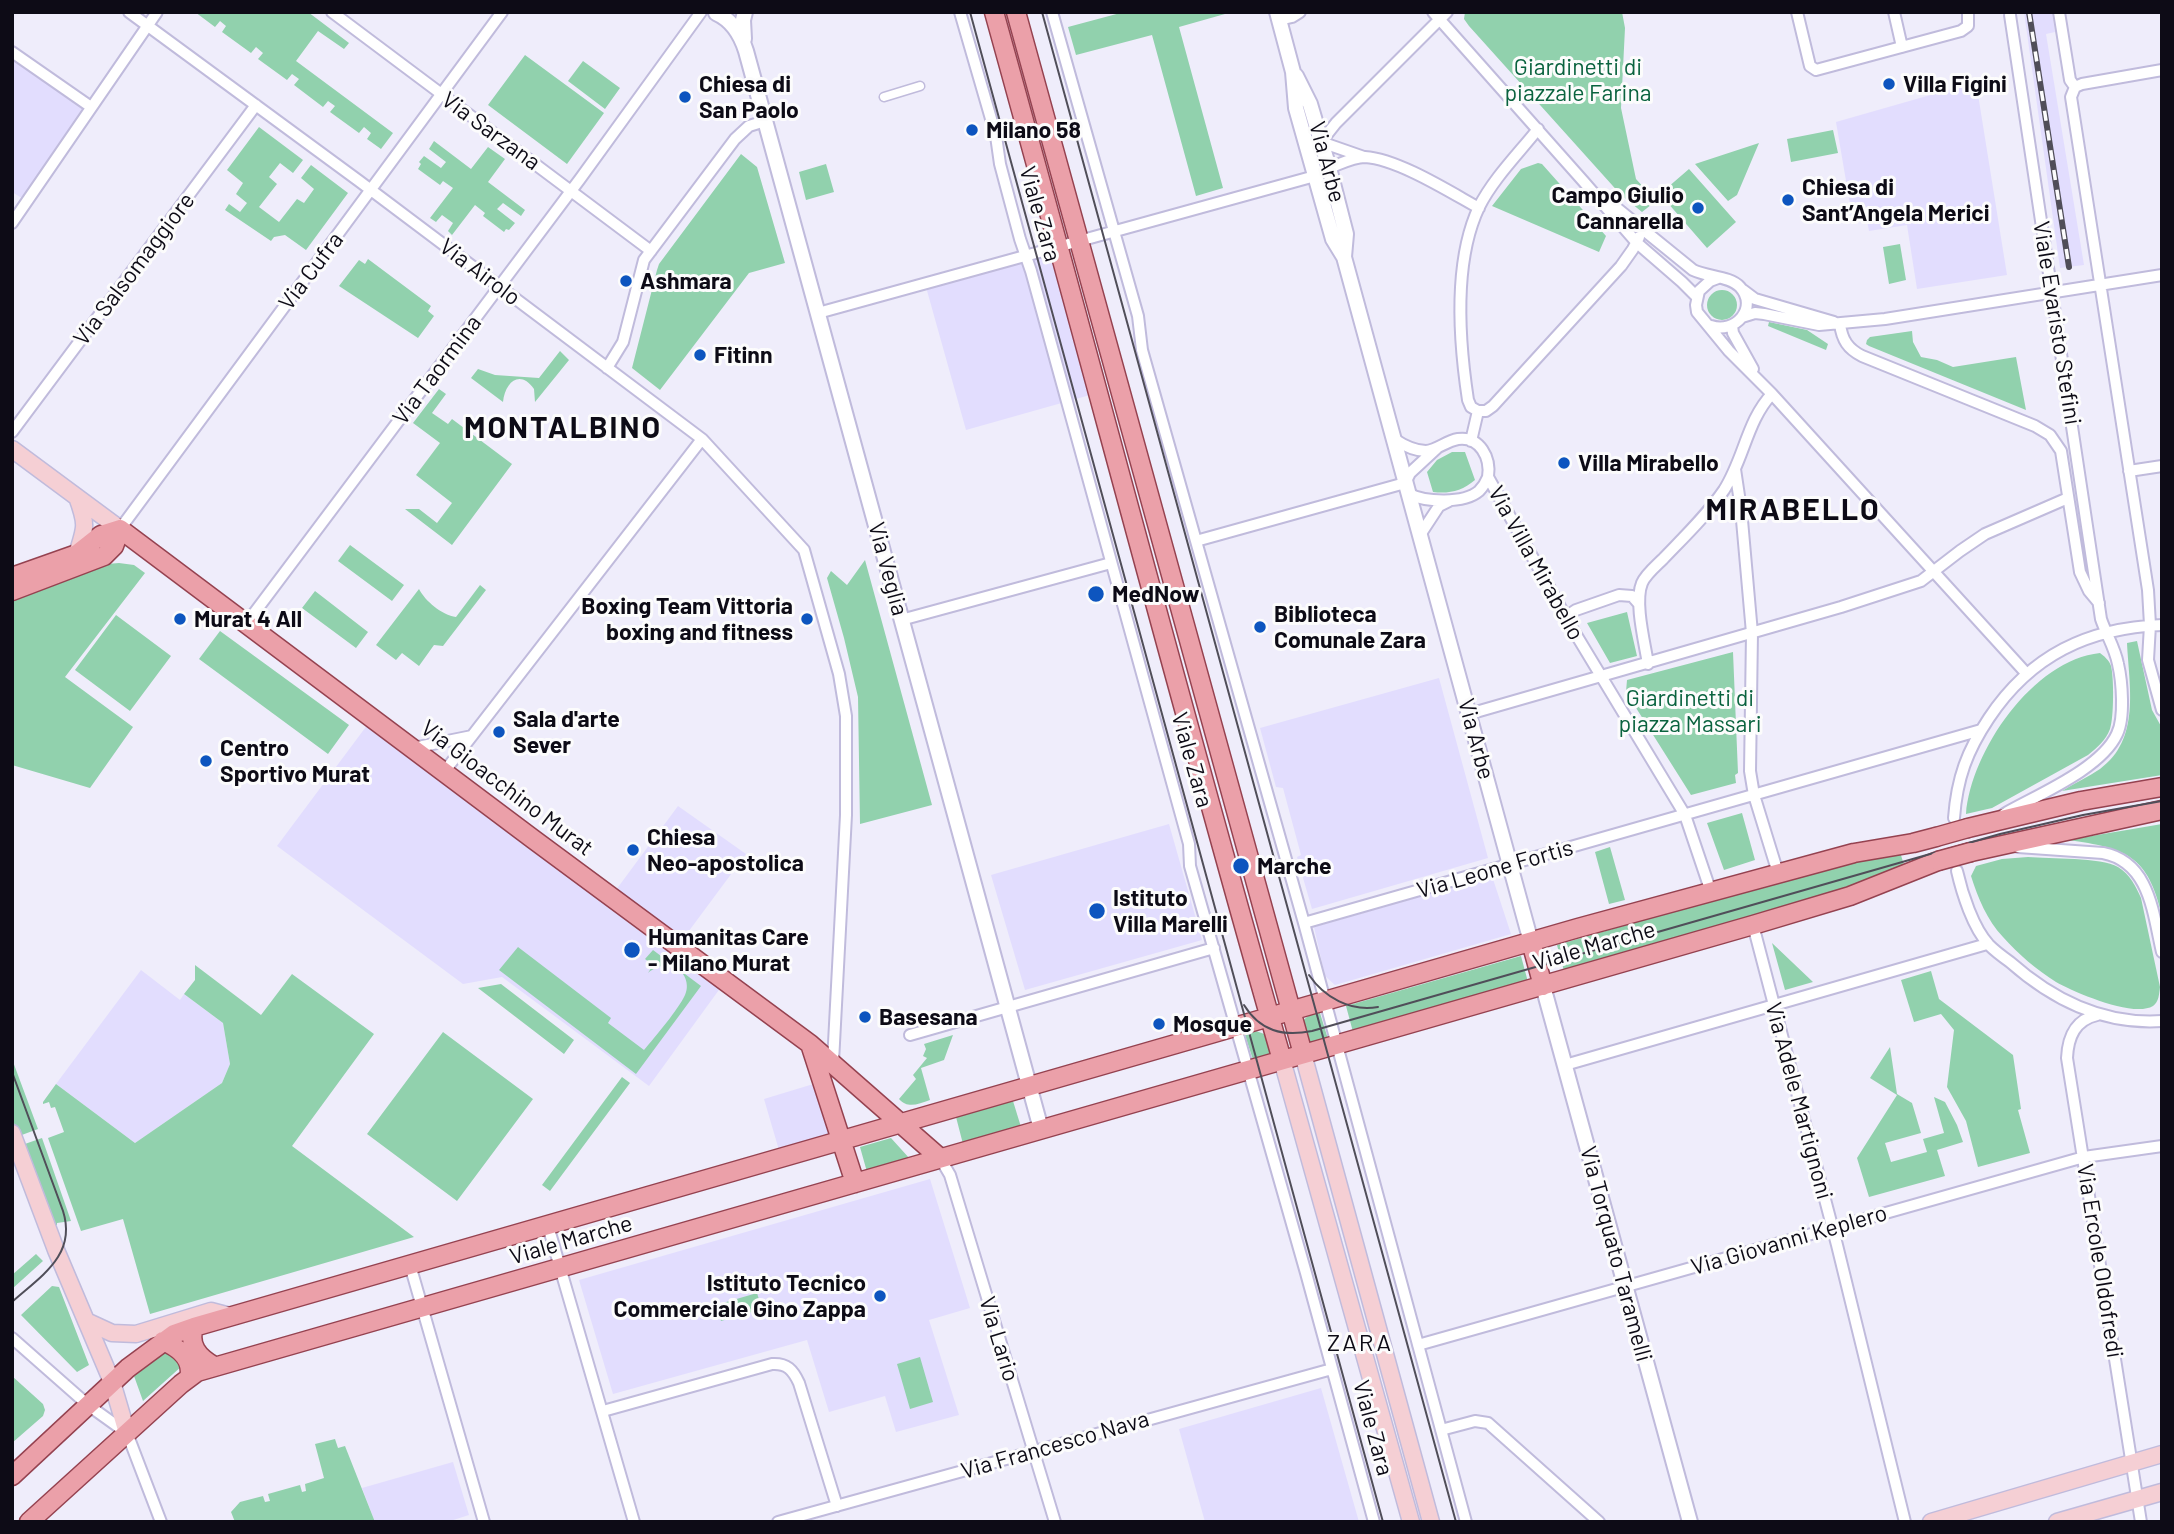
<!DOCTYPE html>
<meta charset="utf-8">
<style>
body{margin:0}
#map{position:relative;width:2174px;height:1534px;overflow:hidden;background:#efedfb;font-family:Barlow,sans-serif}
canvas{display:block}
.frame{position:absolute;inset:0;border:14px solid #0d0b16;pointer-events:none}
</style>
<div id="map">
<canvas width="2174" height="1534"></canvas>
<div class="frame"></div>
</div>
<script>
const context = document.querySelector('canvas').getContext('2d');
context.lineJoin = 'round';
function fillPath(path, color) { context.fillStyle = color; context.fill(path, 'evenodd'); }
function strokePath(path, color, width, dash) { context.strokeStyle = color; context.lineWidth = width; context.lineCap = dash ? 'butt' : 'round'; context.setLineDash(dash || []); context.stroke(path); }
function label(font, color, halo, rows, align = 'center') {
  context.font = font + ' Barlow,sans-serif'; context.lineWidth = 6; context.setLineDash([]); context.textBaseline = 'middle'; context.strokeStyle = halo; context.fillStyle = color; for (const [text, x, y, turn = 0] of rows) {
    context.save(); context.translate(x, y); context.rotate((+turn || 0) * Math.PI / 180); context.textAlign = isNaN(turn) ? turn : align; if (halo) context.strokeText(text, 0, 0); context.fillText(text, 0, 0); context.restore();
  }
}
fillPath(new Path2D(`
 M2024 12H2052L2055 32 2046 34 2084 265 2060 268Z
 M12 55 87 108 25 200 12 192Z
 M1976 82 2007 275 1917 289 1907 225 1869 231 1867 220 1853 222 1836 122Z
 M1057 250 1097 393 966 430 926 287Z
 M1439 678 1488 858 1312 909 1297 857 1301 855 1283 788 1276 787 1260 728Z
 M371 720 724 983 649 1086 502 977 463 984 277 846Z
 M678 806 746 854 680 943 613 894Z
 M1169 824 1202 940 1025 990 991 875Z
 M1492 876 1511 934 1335 985 1325 976 1314 927Z
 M141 970 180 1000 184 994 223 1023 230 1064 222 1083 135 1143 56 1084Z
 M820 1082 841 1140 781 1157 764 1099Z
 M930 1179 970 1308 929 1320 959 1415 896 1432 885 1396 829 1412 807 1340 613 1394 579 1280Z
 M1321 1388 1359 1522H1205L1179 1429Z
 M453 1462 469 1515 447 1522H375L362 1488Z`), '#e2ddfe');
fillPath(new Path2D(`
 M195 12H308L349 43 344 49 318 31 296 61 393 133 381 149 367 139 371 133 364 127 359 133 330 112 335 106 328 101 323 107 294 85 299 79 292 74 287 80 258 59 263 53 256 47 251 53 222 32 226 26 220 21 215 27Z
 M1124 12H1232L1179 27 1223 188 1196 196 1152 35 1076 55 1068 27Z
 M1465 12H1622L1625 28 1621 108 1636 179 1656 201 1642 212 1621 195 1469 26 1464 19Z
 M525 55 604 113 567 164 488 105Z
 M583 61 620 88 605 109 568 81Z
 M259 127 303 160 293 173 280 163 269 177 277 184 259 207 279 222 297 199 304 203 314 189 301 178 311 165 348 193 306 250 285 235 274 237 271 241 225 210 229 204 240 212 247 203 236 194 243 183 227 170Z
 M1833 130 1838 153 1791 162 1787 139Z
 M434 141 471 169 488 147 505 159 488 182 525 210 521 216 503 203 497 209 515 223 509 230 506 229 504 232 483 216 485 213 475 205 452 235 448 231 453 223 442 215 436 222 430 218 453 188 443 181 440 185 418 169 421 164 419 162 424 156 441 168 446 162 429 149Z
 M1759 143 1737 195 1728 201 1695 164Z
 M741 154 757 167 785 263 749 273 660 390 632 368 657 270 659 264Z
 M1538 163 1542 164 1606 236 1599 252 1492 206 1521 169Z
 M826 164 834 192 806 200 799 172Z
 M1689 169 1736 222 1707 248 1660 194Z
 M1900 244 1906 280 1889 284 1883 247Z
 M368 259 431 306 428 311 434 316 418 338 339 286 359 260 365 264Z
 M1707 305a15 15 0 1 1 30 0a15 15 0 1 1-30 0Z
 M1769 322 1807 330 1828 344 1826 350 1768 326Z
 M1912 331 1913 342 1921 357 1937 360 1953 367 2016 357 2026 410 1869 346 1866 344 1867 340 1870 337Z
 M560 351 569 360 535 402 534 389C520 369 505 382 503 402L471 378 478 369 495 375 539 378Z
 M439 389 446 394 432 413 448 424 452 419 512 464 452 545 405 509H419L437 523 452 503 416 475 440 443 413 423Z
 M1452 452H1465L1475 480C1462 491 1449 494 1433 492L1427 472 1437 460Z
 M350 545 404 585 392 601 338 561Z
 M865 560 932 805 860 824 858 697 844 638 827 578 831 571 847 585Z
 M119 563 134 565 145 573 65 677 133 727 90 788 12 765V600L107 564Z
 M480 585 486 590 443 646 434 645 419 666 402 653 396 660 376 645 419 589C425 601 442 615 456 617Z
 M315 591 368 632 356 648 302 608Z
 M1627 612 1637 656 1610 663 1587 623Z
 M116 615 171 656 130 711 75 670Z
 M220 631 349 725 328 754 199 659Z
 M2137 641 2152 710 2162 728V775L2062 791C2075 783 2088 777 2100 769 2141 739 2129 686 2127 643Z
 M1733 652 1738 773 1735 775 1736 783 1691 795 1626 692 1627 680Z
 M2100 653C2104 656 2109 660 2111 666 2114 677 2114 718 2110 729 2106 740 2097 748 2088 755L1992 808 1966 814C1971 751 2033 660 2100 653Z
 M1742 813 1755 860 1724 870 1707 823Z
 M2162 824V916C2148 855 2126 848 2068 840Z
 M1610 847 1625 900 1609 904 1595 852Z
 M1900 852 1904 865 1831 894 1564 971 1557 945 1827 867Z
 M2028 857C2050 859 2101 857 2118 867 2130 874 2136 887 2141 898L2160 987C2159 994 2159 1002 2153 1006 2133 1018 2074 992 2056 982 2037 970 2018 954 2003 937 1987 920 1978 898 1971 876L1976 866 2002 859Z
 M1772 943 1813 982 1785 990Z
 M518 947 611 1018 608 1023 644 1050C655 1037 678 1010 685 995 690 985 685 971 674 967 664 964 655 967 648 973L653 965 645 959 653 950 701 986 636 1074 499 970Z
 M1521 956 1528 982 1353 1032 1346 1006Z
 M195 965 261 1015 292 974 374 1034 292 1146 414 1237 150 1314 123 1219 81 1231 48 1138 64 1132 55 1107 51 1108 49 1102 43 1104V1102L56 1084 135 1143 222 1083 230 1064 223 1023 184 994 195 980Z
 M1931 971 1939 999 2013 1055 2021 1109 2018 1110 2030 1153 1978 1167 1966 1121 1947 1087 1954 1030 1941 1014 1914 1022 1901 980Z
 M501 984 574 1040 564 1054 478 988Z
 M1320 1013 1328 1039 1310 1043 1301 1026C1304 1016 1311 1014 1320 1013Z
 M1256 1031 1267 1035 1272 1051 1270 1055 1253 1060 1245 1035Z
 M443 1032 533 1099 457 1201 367 1134Z
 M953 1035 944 1060 921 1068 930 1100C918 1104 908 1109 899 1099L916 1079 913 1075 927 1058 923 1056 926 1049 924 1044Z
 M1890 1047 1897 1094 1912 1103 1921 1133 1885 1143 1891 1162 1927 1152 1923 1139 1944 1133 1934 1097 1945 1102 1957 1125 1963 1142 1937 1150 1945 1176 1869 1197 1857 1158 1897 1095 1870 1078Z
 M12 1059 38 1129 19 1136 12 1118Z
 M622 1077 630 1083 550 1191 542 1185Z
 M1013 1101 1021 1127 963 1144 956 1117Z
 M42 1138 71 1221 57 1223V1225H52L22 1145Z
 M891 1138 910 1159 867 1172 860 1147Z
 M36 1254 43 1261 12 1289V1275Z
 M52 1286 59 1287 89 1365 77 1372 21 1315Z
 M757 1293 762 1309 721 1321 716 1305Z
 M166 1352H170L183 1365 143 1401 134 1376Z
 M920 1357 933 1402 910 1409 897 1364Z
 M12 1376 43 1404 45 1410 43 1416 12 1443Z
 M335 1439 338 1448 345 1446 375 1522H235L231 1512 240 1502 263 1496 265 1502 270 1501 268 1494 300 1485 302 1492 306 1491 305 1484 324 1478 315 1444Z`), '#91d1ad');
const pedestrian = new Path2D(`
 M884 97 920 86`);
const minor = new Path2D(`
 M129 12 359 181 702 439 804 550 839 674 846 716V815L833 1062
 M332 12 651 251
 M960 12 996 136 1000 164 1020 239 1031 271 1189 844 1190 866 1306 1273 1374 1522
 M1052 12 1138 316 1142 350 1304 923 1466 1522
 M1433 12 1584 182 1637 243 1682 282 1697 297
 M1797 12 1810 66 1816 70 1961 31 1968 26V12
 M1894 12 1902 47
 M2059 12 2070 80 2075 87
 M1279 20 1292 17 1300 12
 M12 52 91 107
 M2075 87 2071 97 2148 590 2150 625 2148 660 2162 710
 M2075 87 2082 84 2162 70
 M1364 157 1321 142 1336 123 1447 12
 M1329 168C1340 164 1353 157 1365 157 1398 159 1450 192 1479 208
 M1603 197 1693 270C1707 277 1730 276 1740 287 1759 308 1735 334 1711 326
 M12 223 157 12
 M1718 278 1710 281 1699 291 1696 305 1697 312 1729 351 1772 394 2026 673
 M1743 290 1755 299 1834 322
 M818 313 1315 176
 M1742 317 1755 313 1764 314 1819 325 1885 319 2162 275
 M1840 324C1842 340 1848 349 1862 356L2035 426 2050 435 2061 451 2080 572 2089 591 2099 603
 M1732 326 1733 333 1753 369
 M607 368 623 342 644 260 735 139 749 126 765 121
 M1478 411 1471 407 1468 400C1459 341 1453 262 1479 207 1493 179 1518 154 1538 129
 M1478 411H1486L1493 406 1621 266 1633 249 1639 237
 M12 432 256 105
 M1394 439C1403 445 1415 451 1426 451 1437 450 1446 441 1458 439 1480 436 1491 458 1488 477L1569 623 1685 815 1711 892
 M1471 441 1478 411
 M1735 469 1741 509 1752 633 1750 771 1754 795 1778 873
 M2129 471 2162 466
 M1409 494C1425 502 1464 504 1479 491 1483 487 1486 482 1488 477
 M120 529 502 12
 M1420 535 1439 506 1449 501
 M1196 541 1405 483 1410 473 1437 448
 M901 620 1111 563
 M1569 623 1570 614 1576 610 1619 595 1632 596 1639 604
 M246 624 580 179 701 12
 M1648 664C1645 644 1634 602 1642 583 1646 574 1656 566 1663 559 1684 537 1707 515 1724 490 1744 459 1747 420 1772 394
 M1469 714 1841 607 1921 581 1960 551 1985 534 2068 498
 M413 748 472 736
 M444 772 702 439
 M2004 814C2037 795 2101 769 2117 734 2125 718 2122 681 2118 664 2115 648 2106 634 2101 619L2010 15
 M1954 818C1957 778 1967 751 1989 718 2031 655 2088 628 2162 625
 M2018 847 2103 853C2150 862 2153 914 2162 952
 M1957 871C1962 893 1973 928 1989 945 1995 951 2003 957 2010 962 2053 1000 2103 1025 2162 1021
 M1304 923 1981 730
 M1753 925 1837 1245 1905 1522
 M2097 1015C2075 1020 2068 1037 2067 1058L2141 1522
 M910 1035 1214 948
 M1565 1065 1987 944
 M940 1158 950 1175 1055 1522
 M548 1226 634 1522
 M410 1265 484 1522
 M12 1338 88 1405 127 1433 161 1522
 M1418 1345 2084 1157 2162 1146
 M603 1411 772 1364C787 1363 793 1370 799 1383L837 1506
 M1441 1430 1475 1421 1488 1423 1599 1522
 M778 1522 1332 1369`);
const tertiary = new Path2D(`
 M1277 12 1293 72 1296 108 1333 239 1344 257 1531 942
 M716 13C732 20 741 35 746 51L1041 1129
 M744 39 743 20 745 12
 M1296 76 1310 104 1329 168 1346 234 1344 257
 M1543 986 1690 1522`);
const secondary = new Path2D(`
 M12 449 120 529
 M77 554C86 527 87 524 77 497
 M1303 1054 1431 1522
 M1282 1060 1411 1522
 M12 1133 56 1250 112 1382 127 1433
 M86 1321 112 1333 136 1334 211 1311 230 1316
 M1931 1522 2162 1454
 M2057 1522 2162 1492`);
const primary = new Path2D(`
 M994 12C1091 361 1182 712 1282 1060
 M1016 12 1303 1054
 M120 529 533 839 810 1044 940 1158
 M12 577 77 554 101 535 120 529
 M12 591 104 556 114 546 120 529
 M1968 828 2081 801 2162 787
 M1971 852 2162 810
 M1531 942 1543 986
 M810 1044 855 1183
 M194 1327C188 1345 198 1357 214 1366
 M163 1341C179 1348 194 1359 189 1378
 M12 1476 128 1368 174 1334 194 1327 1578 928 1854 853 1913 843 1936 837
 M29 1522 181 1384 197 1372 1753 925 1850 896 1938 861`);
strokePath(pedestrian, '#c0bbdc', 11);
strokePath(minor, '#c0bbdc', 14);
strokePath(tertiary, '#c0bbdc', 18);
strokePath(secondary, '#c0bbdc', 19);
strokePath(primary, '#954250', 21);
strokePath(pedestrian, '#fff', 8);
strokePath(minor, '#fff', 10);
strokePath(tertiary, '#fff', 14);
strokePath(secondary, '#f5cfd4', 16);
strokePath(primary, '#eba0a9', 18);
strokePath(new Path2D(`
 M970 12 1383 1522
 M1042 12 1456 1522
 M1309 975C1324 997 1350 1012 1378 1007
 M1244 1005C1260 1031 1283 1037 1312 1031L2000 834 2083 815 2162 801
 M12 1072 63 1211C77 1255 41 1276 12 1302`), '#504e59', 2);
const rail = new Path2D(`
 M2029 12 2069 267`);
strokePath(rail, '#504e59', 6);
strokePath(rail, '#fcfcfc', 3.5, [10]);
const primaryBridge = new Path2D(`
 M1936 837 1968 828
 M1938 861 1971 852`);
strokePath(primaryBridge, '#954250', 21, []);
strokePath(primaryBridge, '#eba0a9', 18);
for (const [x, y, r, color] of [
 [1889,84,7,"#0d55bf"],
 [685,97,7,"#0d55bf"],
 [972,130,7,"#0d55bf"],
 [1788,200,7,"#0d55bf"],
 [1698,208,7,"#0d55bf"],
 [626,281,7,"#0d55bf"],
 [700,355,7,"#0d55bf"],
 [1564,463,7,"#0d55bf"],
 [1096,594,9,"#0d55bf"],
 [180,619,7,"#0d55bf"],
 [807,619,7,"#0d55bf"],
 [1260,627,7,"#0d55bf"],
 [499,732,7,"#0d55bf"],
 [206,761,7,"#0d55bf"],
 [633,850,7,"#0d55bf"],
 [1241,866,9,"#0d55bf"],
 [1097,911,9,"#0d55bf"],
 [632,950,9,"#0d55bf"],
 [865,1017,7,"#0d55bf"],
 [1159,1024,7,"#0d55bf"],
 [880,1296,7,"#0d55bf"]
]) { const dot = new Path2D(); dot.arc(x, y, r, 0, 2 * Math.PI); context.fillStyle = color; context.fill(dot); strokePath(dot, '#fcfcfc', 2.5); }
label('23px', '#0a633f', '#fcfcfc', [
 ["Giardinetti di",1578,67],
 ["piazzale Farina",1578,93],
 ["Giardinetti di",1690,698],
 ["piazza Massari",1690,724]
]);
label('bold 23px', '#0d0b16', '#fcfcfc', [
 ["Chiesa di",699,84],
 ["San Paolo",699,110],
 ["Villa Figini",1903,84],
 ["Milano 58",986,130],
 ["Chiesa di",1802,187],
 ["Sant’Angela Merici",1802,213],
 ["Campo Giulio",1684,195,"right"],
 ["Cannarella",1684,221,"right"],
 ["Ashmara",640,281],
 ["Fitinn",714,355],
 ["Villa Mirabello",1578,463],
 ["MedNow",1112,594],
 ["Boxing Team Vittoria",793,606,"right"],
 ["boxing and fitness",793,632,"right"],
 ["Biblioteca",1274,614],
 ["Comunale Zara",1274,640],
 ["Murat 4 All",194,619],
 ["Sala d'arte",513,719],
 ["Sever",513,745],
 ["Centro",220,748],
 ["Sportivo Murat",220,774],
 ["Chiesa",647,837],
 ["Neo-apostolica",647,863],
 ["Marche",1257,866],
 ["Istituto",1113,898],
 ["Villa Marelli",1113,924],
 ["Humanitas Care",648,937],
 ["- Milano Murat",648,963],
 ["Basesana",879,1017],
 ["Mosque",1173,1024],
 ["Istituto Tecnico",866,1283,"right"],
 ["Commerciale Gino Zappa",866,1309,"right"]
], 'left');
label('23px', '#0d0b16', '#fcfcfc', [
 ["Via Sarzana",491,131,36],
 ["Via Arbe",1327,162,75],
 ["Viale Zara",1040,214,74],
 ["Via Salsomaggiore",134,269,-53],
 ["Via Cufra",311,271,-53],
 ["Via Airolo",480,272,37],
 ["Viale Evaristo Stefini",2057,323,81],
 ["Via Taormina",437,370,-53],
 ["Via Villa Mirabello",1536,563,61],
 ["Via Veglia",888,569,75],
 ["Via Arbe",1476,739,75],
 ["Viale Zara",1192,760,74],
 ["Via Gioacchino Murat",507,788,37],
 ["Via Leone Fortis",1495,869,-16],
 ["Viale Marche",1594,946,-16],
 ["Via Adele Martignoni",1799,1101,75],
 ["Viale Marche",571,1240,-16],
 ["Via Giovanni Keplero",1789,1240,-16],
 ["Via Torquato Taramelli",1616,1254,75],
 ["Via Ercole Oldofredi",2100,1261,81],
 ["Via Lario",999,1339,73],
 ["Viale Zara",1373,1428,75],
 ["Via Francesco Nava",1055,1445,-16]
]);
context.letterSpacing = '2px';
label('24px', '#0d0b16', '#fcfcfc', [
 ["ZARA",1360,1343]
]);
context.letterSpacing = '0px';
context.letterSpacing = '2px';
label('bold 30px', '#0d0b16', '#fcfcfc', [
 ["MONTALBINO",563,428],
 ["MIRABELLO",1793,510]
]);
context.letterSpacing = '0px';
</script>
